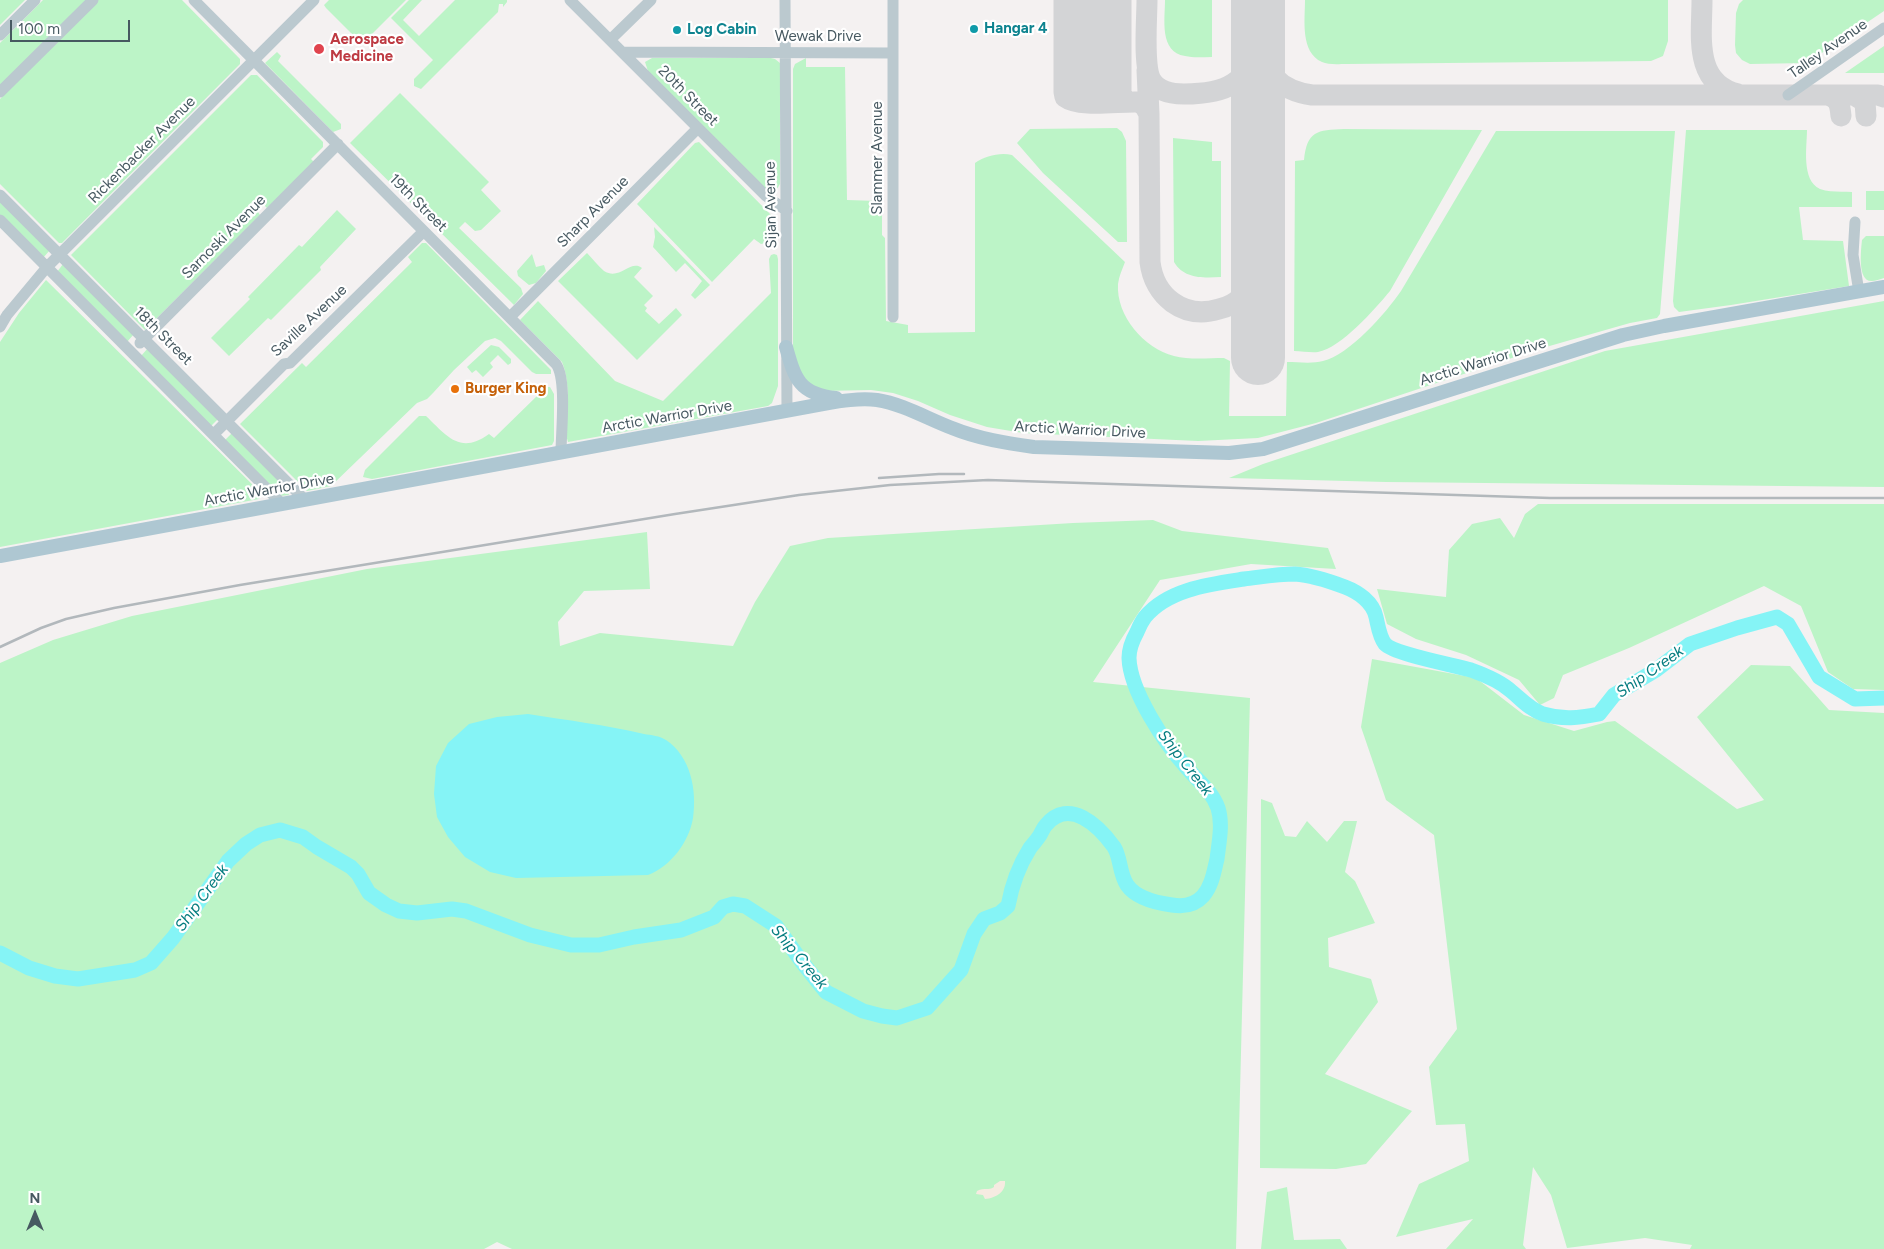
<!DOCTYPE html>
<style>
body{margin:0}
#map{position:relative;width:1884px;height:1249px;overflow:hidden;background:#f4f1f1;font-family:Figtree,sans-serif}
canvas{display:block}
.north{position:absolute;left:10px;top:1189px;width:50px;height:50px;-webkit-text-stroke:4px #fff;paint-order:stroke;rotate:0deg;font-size:14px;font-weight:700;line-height:20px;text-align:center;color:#475961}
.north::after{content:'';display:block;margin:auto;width:18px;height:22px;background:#475961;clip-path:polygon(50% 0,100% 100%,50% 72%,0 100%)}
.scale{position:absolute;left:10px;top:20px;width:120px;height:22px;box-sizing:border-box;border:2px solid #475961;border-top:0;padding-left:6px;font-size:15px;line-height:18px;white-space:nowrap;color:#475961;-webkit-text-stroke:4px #fff;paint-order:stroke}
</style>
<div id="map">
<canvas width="1884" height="1249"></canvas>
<div class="north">N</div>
<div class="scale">100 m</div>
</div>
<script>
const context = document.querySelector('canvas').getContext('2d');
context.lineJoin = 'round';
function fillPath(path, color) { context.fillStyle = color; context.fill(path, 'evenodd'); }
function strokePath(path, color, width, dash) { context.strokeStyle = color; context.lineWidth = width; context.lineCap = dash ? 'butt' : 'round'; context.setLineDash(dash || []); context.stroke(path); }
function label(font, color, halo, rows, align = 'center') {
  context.font = font + ' Figtree,sans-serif'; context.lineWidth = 4.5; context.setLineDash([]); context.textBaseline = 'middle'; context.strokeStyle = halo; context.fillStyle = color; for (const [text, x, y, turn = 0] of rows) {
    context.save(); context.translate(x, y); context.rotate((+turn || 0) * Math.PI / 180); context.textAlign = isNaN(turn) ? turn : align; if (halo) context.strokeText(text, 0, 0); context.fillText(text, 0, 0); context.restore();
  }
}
fillPath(new Path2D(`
 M0 0H25L0 25Z
 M43 0H87L0 87V43Z
 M98 0H182L240 59V64L62 243H59L0 184V99Z
 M329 0H406L362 44 326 8 324 5Z
 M409 0H422L403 20 419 36 455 0H507V2L503 7V4H499L498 12 421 89 414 86V79L433 60 391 18Z
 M1165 0H1212V57C1203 57 1193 58 1185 56 1159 52 1165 19 1165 0Z
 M1305 0H1668V41L1663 56 1651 61 1346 64C1339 64 1328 65 1322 62 1300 52 1305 20 1305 0Z
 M1743 0H1884V11L1807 63 1750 64 1742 60 1736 53 1735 45 1736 13 1739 4Z
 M1884 46V73H1845Z
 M277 52 281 56 278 61 341 124V129L333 132 265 63Z
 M652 58H771L775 59 780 63V184L775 192H771L765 188 648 71 645 62Z
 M806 58V67H845L847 200 878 201V164H882V235L885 238 886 321 908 325V333L975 332V163C985 156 1000 152 1012 155L1125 262C1122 270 1119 276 1118 284 1116 316 1144 348 1174 356 1189 360 1208 358 1224 358L1230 361 1229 416H1286L1287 362C1298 362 1312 364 1323 361 1349 355 1386 313 1401 291L1496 131H1675L1660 314 1657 318 1630 323 1539 349 1316 423 1258 438 1198 441 1023 433 987 427 950 415 918 401 893 393 871 390 822 391 801 379 793 358V69L795 64Z
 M251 75H257L323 142V147L311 159 314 162 267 208 264 205 258 212 260 215 145 330 71 255Z
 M400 93 489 182 481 190 501 211 481 230 475 231 465 222 459 228 521 288 523 294 514 305 350 143Z
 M1117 128 1122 132 1126 141 1127 242H1118L1043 173 1017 143 1030 129Z
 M1344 129 1482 130 1390 291C1375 309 1341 348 1318 352 1311 353 1302 351 1294 351L1295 161 1304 160C1307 131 1317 130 1344 129Z
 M1686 130H1807C1807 147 1801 180 1820 189 1830 193 1842 191 1852 192V207H1799L1803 240 1843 241 1849 286 1731 305 1679 312 1674 307 1673 301Z
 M1173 138 1212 142V161H1221V277C1203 278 1184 279 1174 262Z
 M699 142 771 215 776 223 777 229 765 243 761 244 754 239 712 282 637 204 695 143Z
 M1866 191H1884V210H1866Z
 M0 201 50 250 43 258 0 215Z
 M337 210 356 229 320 267 321 270 271 320 268 318 229 356 211 338 250 299 248 297 299 245 302 247Z
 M654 227 710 285 695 299 691 295 702 281 685 263 676 272 653 247 655 237Z
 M1866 236H1884V278C1880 279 1875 281 1872 281 1857 282 1861 250 1862 240Z
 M422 243H426L551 370V374H536L532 372 501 341 495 338 485 341 454 370 433 393 427 399 417 403 331 486 307 491 240 424 302 363 306 367 412 262 408 257Z
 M587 253C592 258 598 266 604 271 620 281 630 259 642 268L634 277 653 296 644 305 647 308 645 311 659 324 676 308 682 315 637 360 558 281Z
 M532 254 536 267 544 265 546 271 536 283 529 285 518 276 517 271Z
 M774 254 777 255 778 259V386L772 403 768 406 568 442 566 435C567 412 571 384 562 362L520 320 538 301 615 381 663 401 771 293 769 259 771 255Z
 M63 264 134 334 127 342 57 272Z
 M46 280 262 494 259 499 0 547V342L19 313Z
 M1884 301V487L1386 482 1229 478 1263 464 1605 351Z
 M491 345 499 347 511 359V363L508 365 498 355 490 363 493 367 483 377 476 370 472 373 467 367Z
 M148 348 218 419 211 426 141 356Z
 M537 387H550L554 394V441L552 445 372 479 363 477 365 470 419 416H426C447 436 460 455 489 434L494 438 538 395 533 389Z
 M232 433 290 491 288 492 289 495 280 496 225 440Z
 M1538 504H1884V690L1853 689 1828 672 1801 606 1764 586 1629 648 1563 675 1554 698 1540 705 1519 680 1466 655 1416 639 1387 624 1377 589 1446 597 1449 550 1472 524 1500 518 1514 538 1525 514Z
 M1153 520 1182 531 1328 548 1336 569 1251 564 1160 580 1093 682 1250 698 1236 1249H512L497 1242 484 1249H0V663L53 640 132 616 367 569 647 532 650 589 584 591 558 622 560 646 600 633 733 646 755 602 790 546 828 538 1073 523Z
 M1372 659 1476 678 1524 715 1574 731 1607 722 1615 721 1737 809 1764 800 1697 717 1751 665 1790 666 1829 710 1884 713V1249H1690L1692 1245 1645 1238 1567 1248 1551 1195 1533 1167 1523 1245 1526 1249H1446L1473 1219 1396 1237 1419 1184 1469 1161 1465 1124 1436 1125 1429 1067 1457 1029 1434 835 1386 800 1361 727Z
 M1261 799 1272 803 1285 836 1296 837 1307 821 1327 842 1344 821H1357L1345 872 1355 881 1375 923 1328 938 1329 967 1371 979 1378 1002 1325 1074 1412 1111 1366 1164 1336 1169 1260 1168Z
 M1287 1187 1294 1240 1340 1239 1347 1249H1261L1267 1192Z`), '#bcf4c7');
fillPath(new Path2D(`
 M1000 1181H1005C1006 1192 996 1198 985 1199L983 1195 976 1194 977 1191C985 1187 988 1191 994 1187V1185Z`), '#f6ebe1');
fillPath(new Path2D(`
 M528 714C566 720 606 725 644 734 651 735 660 736 666 740 691 757 697 790 693 818 689 842 671 866 648 875L516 878 490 872 465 857 448 837 437 817 434 794 436 766 448 743 469 724 497 717Z`), '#85f4f6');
strokePath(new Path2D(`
 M0 953 29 968 55 976 78 979 135 970 151 963 173 938 228 861 246 844 260 835 280 830 303 837 317 847 351 867 358 874 369 893 386 905 399 911 417 913 452 909 466 911 530 935 571 945H599L634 937 681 930 714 917 723 907 733 904 745 906 776 926 802 962 826 992 863 1011 882 1016 897 1018 927 1008 961 970 974 934 984 919 1000 913 1008 906C1012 884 1018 867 1030 848 1033 844 1037 840 1040 835 1042 832 1043 828 1046 825 1069 797 1099 826 1114 847 1121 858 1119 873 1127 885 1136 898 1157 903 1172 905 1184 907 1195 905 1203 896 1212 886 1214 871 1217 859 1219 842 1223 824 1218 808 1212 791 1198 781 1187 768 1165 744 1130 691 1129 658 1129 648 1132 641 1137 632 1139 627 1142 621 1145 617 1168 589 1211 584 1244 579 1261 577 1278 574 1295 574 1312 575 1329 581 1345 587 1358 592 1373 602 1376 617 1378 625 1379 636 1385 644 1394 654 1454 665 1471 670 1485 675 1500 681 1511 691 1522 700 1529 709 1543 714 1563 720 1579 718 1599 714L1614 695 1656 670 1690 644 1737 628 1777 617 1788 624 1819 677 1855 699 1884 698`), '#85f4f6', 15);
strokePath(new Path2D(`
 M1064 0V92L1065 97C1080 108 1119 101 1138 102L1144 105 1149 114
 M1083 0 1084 91 1086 97 1098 102
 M1102 0 1103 90 1107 97 1117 102
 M1121 0V93L1125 102
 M1147 0C1147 18 1143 66 1151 80 1158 92 1172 94 1184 94 1225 94 1251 84 1257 39
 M1702 0C1702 35 1693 83 1738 94
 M1258 39C1265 72 1277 90 1312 95H1878L1884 97
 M1147 70 1149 114 1150 262C1154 296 1183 320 1219 309 1228 307 1236 303 1242 296 1251 286 1255 274 1258 261
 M1828 95C1839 98 1840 105 1841 116
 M1854 95 1865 102 1866 116`), '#d3d4d6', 21);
strokePath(new Path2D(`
 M1258 358V0`), '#d3d4d6', 54);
strokePath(new Path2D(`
 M194 0 556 364C567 379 561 432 561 453
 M570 0 766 196 787 211
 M785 0 787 411
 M893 0V317
 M0 35 35 0
 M610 40 651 0
 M622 52 893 53
 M0 92 93 0
 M1788 95 1884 28
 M0 195 305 500
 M0 220 282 504
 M1855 222 1853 255 1859 292
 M510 317 698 128
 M0 327 7 315 47 267 314 0
 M140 343 338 144
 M214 434 284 364 290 363 424 231`), '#bbc9cf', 11);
strokePath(new Path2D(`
 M786 347C795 379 799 394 836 398
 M0 556 823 404C841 401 859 398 877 400 903 404 928 419 952 428 979 439 1006 443 1034 447L1229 453 1263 449 1623 335 1664 326 1884 287`), '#aec7d2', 14);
strokePath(new Path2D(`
 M879 478 939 474H964
 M0 647 41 628 66 619 114 608 240 585 675 514 799 495 890 485 988 480 1550 498H1884`), '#b2b8bc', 2.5);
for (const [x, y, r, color] of [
 [974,29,5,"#0f9aa8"],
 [677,30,5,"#0f9aa8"],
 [319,49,6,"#e0444e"],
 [455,389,5,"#e8710a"]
]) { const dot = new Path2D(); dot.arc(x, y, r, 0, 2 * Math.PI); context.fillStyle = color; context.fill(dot); strokePath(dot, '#fff', 2); }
label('bold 15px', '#0d838f', '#fff', [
 ["Hangar 4",984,29],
 ["Log Cabin",687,30]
], 'left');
label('15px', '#475961', '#fff', [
 ["Wewak Drive",818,37],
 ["Talley Avenue",1828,49,-35],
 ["20th Street",688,96,45],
 ["Rickenbacker Avenue",142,150,-45],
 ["Slammer Avenue",878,158,-90],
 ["19th Street",418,203,45],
 ["Sijan Avenue",771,205,-91],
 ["Sharp Avenue",593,212,-45],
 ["Sarnoski Avenue",224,237,-45],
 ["Saville Avenue",309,321,-43],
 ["18th Street",163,336,45],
 ["Arctic Warrior Drive",1483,362,-17],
 ["Arctic Warrior Drive",667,417,-10],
 ["Arctic Warrior Drive",1080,430,3],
 ["Arctic Warrior Drive",269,490,-10]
]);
label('bold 15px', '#be3a42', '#fff', [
 ["Aerospace",330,40],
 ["Medicine",330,57]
], 'left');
label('bold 15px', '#c56008', '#fff', [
 ["Burger King",465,389]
], 'left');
label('italic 16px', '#067d80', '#fff', [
 ["Ship Creek",1650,672,-35],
 ["Ship Creek",1185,763,52],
 ["Ship Creek",202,898,-54],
 ["Ship Creek",799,957,50]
]);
</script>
